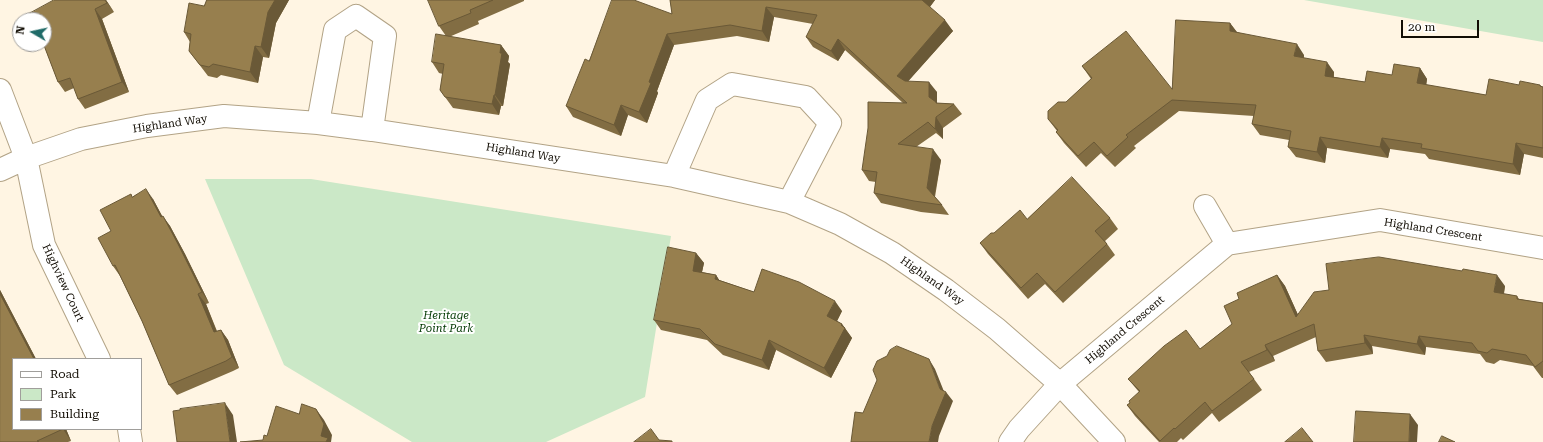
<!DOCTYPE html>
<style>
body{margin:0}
#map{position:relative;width:1543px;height:442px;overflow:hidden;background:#fff5e3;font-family:"Roboto Serif",serif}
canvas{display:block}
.legend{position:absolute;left:12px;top:358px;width:130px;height:72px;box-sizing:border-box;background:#fff;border:1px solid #a09e9b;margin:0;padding:5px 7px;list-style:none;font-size:12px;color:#120d04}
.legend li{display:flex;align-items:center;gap:8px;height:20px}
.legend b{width:20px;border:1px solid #a09e9b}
.north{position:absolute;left:12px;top:12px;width:40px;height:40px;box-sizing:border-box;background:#fff;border:1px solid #a09e9b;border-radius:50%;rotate:279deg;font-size:11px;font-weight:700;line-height:16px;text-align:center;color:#120d04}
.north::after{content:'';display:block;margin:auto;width:14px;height:18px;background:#206b68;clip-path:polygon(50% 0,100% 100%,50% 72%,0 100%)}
.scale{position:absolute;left:1401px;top:20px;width:78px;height:18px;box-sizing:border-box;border:2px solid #120d04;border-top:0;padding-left:5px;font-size:12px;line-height:14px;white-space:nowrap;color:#120d04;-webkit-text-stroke:3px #fff;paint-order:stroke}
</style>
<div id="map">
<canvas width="1543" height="442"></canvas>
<ul class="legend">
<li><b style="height:5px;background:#fff"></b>Road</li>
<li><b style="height:11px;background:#cbe8c7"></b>Park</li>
<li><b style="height:11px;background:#977f4e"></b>Building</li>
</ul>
<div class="north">N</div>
<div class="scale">20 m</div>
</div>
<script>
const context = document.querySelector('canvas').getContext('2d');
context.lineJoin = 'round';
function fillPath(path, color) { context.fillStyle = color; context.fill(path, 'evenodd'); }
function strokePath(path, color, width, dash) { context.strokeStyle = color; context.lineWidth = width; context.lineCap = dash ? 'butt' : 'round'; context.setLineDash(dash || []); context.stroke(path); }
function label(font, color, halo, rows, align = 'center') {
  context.font = font + ' "Roboto Serif",serif'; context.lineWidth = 4; context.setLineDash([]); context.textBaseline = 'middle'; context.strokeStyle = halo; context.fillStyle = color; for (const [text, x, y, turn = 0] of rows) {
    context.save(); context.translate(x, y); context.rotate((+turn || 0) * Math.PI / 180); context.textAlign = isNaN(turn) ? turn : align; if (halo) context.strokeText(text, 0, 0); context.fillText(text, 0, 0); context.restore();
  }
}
fillPath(new Path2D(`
 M1304 0H1543V42Z
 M205 179H311L671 236 645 397 546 442H412L284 365Z`), '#cbe8c7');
const minor = new Path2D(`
 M0 90 26 158 44 245 99 359
 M318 123 335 30 356 16 385 36 372 130
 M0 170 26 158 81 139 147 126 224 116 318 123 372 130 674 176 789 202 840 224 892 253 946 290 997 329 1060 384 1114 442
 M674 176 707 100 732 84 806 97 830 123 789 202
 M1205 206 1227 244
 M129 429 131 442
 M1010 442 1019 429 1060 384 1227 244 1380 220 1543 248`);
strokePath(minor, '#b2a386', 24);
strokePath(minor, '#fff', 22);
fillPath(new Path2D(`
 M106 0 114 12 102 19 129 92 85 109 78 99 74 88 65 92 58 82 45 48Z
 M207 0H289L276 23 269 58 263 57 258 83 221 75 217 78 208 76 189 51 190 42 184 32 204 6Z
 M428 0H524V1L478 21 479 24 449 37 501 45 509 56 508 62 510 64 503 106H501L499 115 453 108 440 90 443 74 439 73 432 62 446 36 439 26Z
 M670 0H935L930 7 953 31 908 81 937 92V103L954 104 962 114 943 128V139L936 133 916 147 941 160 935 197 942 205 949 215 921 212 881 203 874 193 876 182 869 181 862 170 903 103 845 50 838 61 813 47 806 37 813 24 774 17 769 42 737 36 674 45 657 91 658 93 647 123 628 115 621 136 573 117 566 106 589 61 672 14Z
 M1230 23 1237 32 1304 55V58L1334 72V77L1365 82 1392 75 1420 68 1427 79 1426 85 1486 95 1519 85H1540L1541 86 1543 87V158L1524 154 1520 175 1429 159 1425 154 1390 149 1388 158 1327 148 1325 163 1296 157 1288 147 1289 140 1260 135 1252 124 1254 116 1179 111 1134 146 1136 148 1115 167 1101 153 1086 167 1064 143 1056 132 1057 131 1048 119 1091 79 1082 66 1172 89Z
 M133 197 153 199 162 216 170 226 185 254 209 303 206 304 217 331 221 330 228 340 239 368 233 371 177 395 169 385 142 321 120 276 113 266 111 231Z
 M1110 218 1118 229 1105 241 1115 255 1063 303 1045 284 1028 299 988 254 980 243 994 233 1027 219Z
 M696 253 704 263 702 272 716 275 719 280 754 292 842 311 837 321 842 324 852 338 831 378 776 350 769 370 723 355 707 340 661 330 654 320Z
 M1277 275 1285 286 1298 315 1505 286 1504 294 1517 296 1519 299 1543 303V378H1542L1533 366 1500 360 1494 364 1486 362 1480 354 1426 347 1425 355 1372 346 1373 354 1326 362 1318 351 1316 337 1273 356 1275 361 1249 372 1262 390 1219 422 1212 413 1183 440 1181 438 1177 442H1159L1135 416 1127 405 1130 403 1139 392 1128 379 1200 349 1232 324 1239 299Z
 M0 290 36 359H13V429H66L71 441 68 442H0Z`), '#826d43');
fillPath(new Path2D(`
 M105 0H106L114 12Z
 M275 0H289L276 23 269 58 261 47 268 12Z
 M921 0H935L928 9Z
 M766 7 774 17 769 42 762 31Z
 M95 9 102 19 129 92 122 82Z
 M945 20 953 31 904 86 897 76Z
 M1230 23 1238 34 1230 31Z
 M667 34 674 45 657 91 658 93 647 123 639 112 649 82Z
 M838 39 845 50 838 61 831 51Z
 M1297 44 1304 55 1302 67 1294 56Z
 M501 45 509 56 508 62 510 64 503 106 495 95Z
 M255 46 263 57 258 83 250 72Z
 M1327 62 1334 72 1332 87 1325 76Z
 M1420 68 1427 79 1425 94 1417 83Z
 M929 82 937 92V103L943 112 929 97Z
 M494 95 501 106 499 115 492 104Z
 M621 105 628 115 621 136 614 125Z
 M936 117 943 128V139L935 129Z
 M1320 137 1327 148 1325 163 1317 152Z
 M1382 138 1390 149 1388 158 1380 147Z
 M1516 143 1524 154 1520 175 1513 164Z
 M933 149 941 160 934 198 927 188Z
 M146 189 153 199 168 227 161 217Z
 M163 216 170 226 185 254 209 303 202 292Z
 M696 253 704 263 700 281 693 271Z
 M716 275 723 286 715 279Z
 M1277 275 1285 286 1304 328 1296 317Z
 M1497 275 1505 286 1502 303 1494 292Z
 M0 290 36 359H34L0 294Z
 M198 294 206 304 221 343 214 332Z
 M835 301 842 311 834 327 827 316Z
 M842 324 852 338 831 378 824 368Z
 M221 330 228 340 239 368 232 357Z
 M1364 335 1372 346 1373 354 1365 343Z
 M1419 336 1426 347 1425 355 1417 344Z
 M769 340 776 350 769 370 762 360Z
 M1265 345 1273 356 1275 361 1267 350Z
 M929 359 935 369 945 394 946 392 953 401 939 436 938 442H929L932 426 940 389Z
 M225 403 233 415 237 442H230Z
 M316 409 324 420 332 435 331 442H326L321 436Z
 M1410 414 1418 425 1417 442H1409Z
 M63 429H66L71 441Z`), '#6a5937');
const building = new Path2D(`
 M54 0H105L107 3 95 9 122 82 78 99 70 78 58 82 45 48 43 44H44V20H29L27 15Z
 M207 0H275L268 12 261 47 255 46 250 72 213 64 209 67 200 65 189 51 191 34 184 32 189 3 204 6Z
 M428 0H493L470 10 471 13 439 26Z
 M612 0H634L672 14 670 0H922L945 20 897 76 905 81 929 82V97L936 102V103L954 104 936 117 935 129 928 122 898 144 933 149 927 188 942 205 914 201 874 193 877 172 862 170 868 128V102L907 103 838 39 831 51 806 37 817 15 766 7 762 31 730 25 667 34 649 82 651 83 639 112 621 105 614 125 566 106 585 59 589 61Z
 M1176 20 1230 23V31L1297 44 1294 56 1327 62 1325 76 1365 82 1367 71 1392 75 1394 64 1420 68 1417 83 1486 95 1489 79 1519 85 1520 81 1540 85V86L1543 87V148L1516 143 1513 164 1421 148 1422 144 1382 138 1380 147 1320 137 1317 152 1288 147 1291 131 1252 124 1256 105 1172 100 1126 135 1128 137 1107 156 1094 142 1078 156 1056 132 1058 130 1048 119V111L1058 102H1066L1092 78 1082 66 1126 31 1172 89Z
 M436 34 501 45 500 53H502L495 95H494L492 104 445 97 440 90 444 64 432 62Z
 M1072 177 1110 218 1095 231 1107 244 1055 292 1037 273 1021 288 980 243 991 233H994L1020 210 1027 219Z
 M146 189 161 217 163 216 178 244 202 292 198 294 214 332 221 330 232 357 226 361 169 385 142 321 115 265 113 266 98 238 111 231 100 210 131 194 132 197Z
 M668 247 696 253 693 271 716 275 715 279 754 292 762 269 799 282 835 301 827 316 842 324 841 325 845 328 824 368 769 340 762 360 715 344 700 329 654 320Z
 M1379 257 1462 271 1463 269 1497 275 1494 292 1517 296V299L1543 303V361L1535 367 1526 355 1492 349 1487 353 1478 351 1472 343 1419 336 1417 344 1364 335 1365 343 1318 351 1314 324 1265 345 1267 350 1241 362 1254 379 1212 411 1205 402 1175 429 1174 428 1160 441 1127 405 1130 403 1129 401 1140 391 1128 379 1164 346 1186 330 1200 349 1232 324 1224 306 1239 299 1237 293 1277 275 1296 317 1314 292 1329 290 1326 264Z
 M0 294 34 359H13V429H63L37 441 39 442H0Z
 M897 346 929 359 940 389 946 392 932 426 929 442H851L855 412 863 413 877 380 873 370 877 361 887 356 890 350Z
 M225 403 230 442H177L173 411 180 410V409Z
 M302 404 316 409 324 424 321 436 328 438 326 442H240L263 440 264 435 267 436 276 406 299 414Z
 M1356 411 1410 414 1409 442H1354Z
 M1302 428 1313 442H1285Z
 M651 429 659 440 672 441V442H634Z
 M1442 436 1455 442H1439Z`);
fillPath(building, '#977f4e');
strokePath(building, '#6a5937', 1);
label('11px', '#120d04', '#fff', [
 ["Highland Way",170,124,-8],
 ["Highland Way",523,153,9],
 ["Highland Crescent",1433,230,9],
 ["Highland Way",932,281,35],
 ["Highview Court",63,283,65],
 ["Highland Crescent",1125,330,-40]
]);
label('italic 11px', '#003800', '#fff', [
 ["Heritage",446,316],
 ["Point Park",446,329]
]);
</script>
